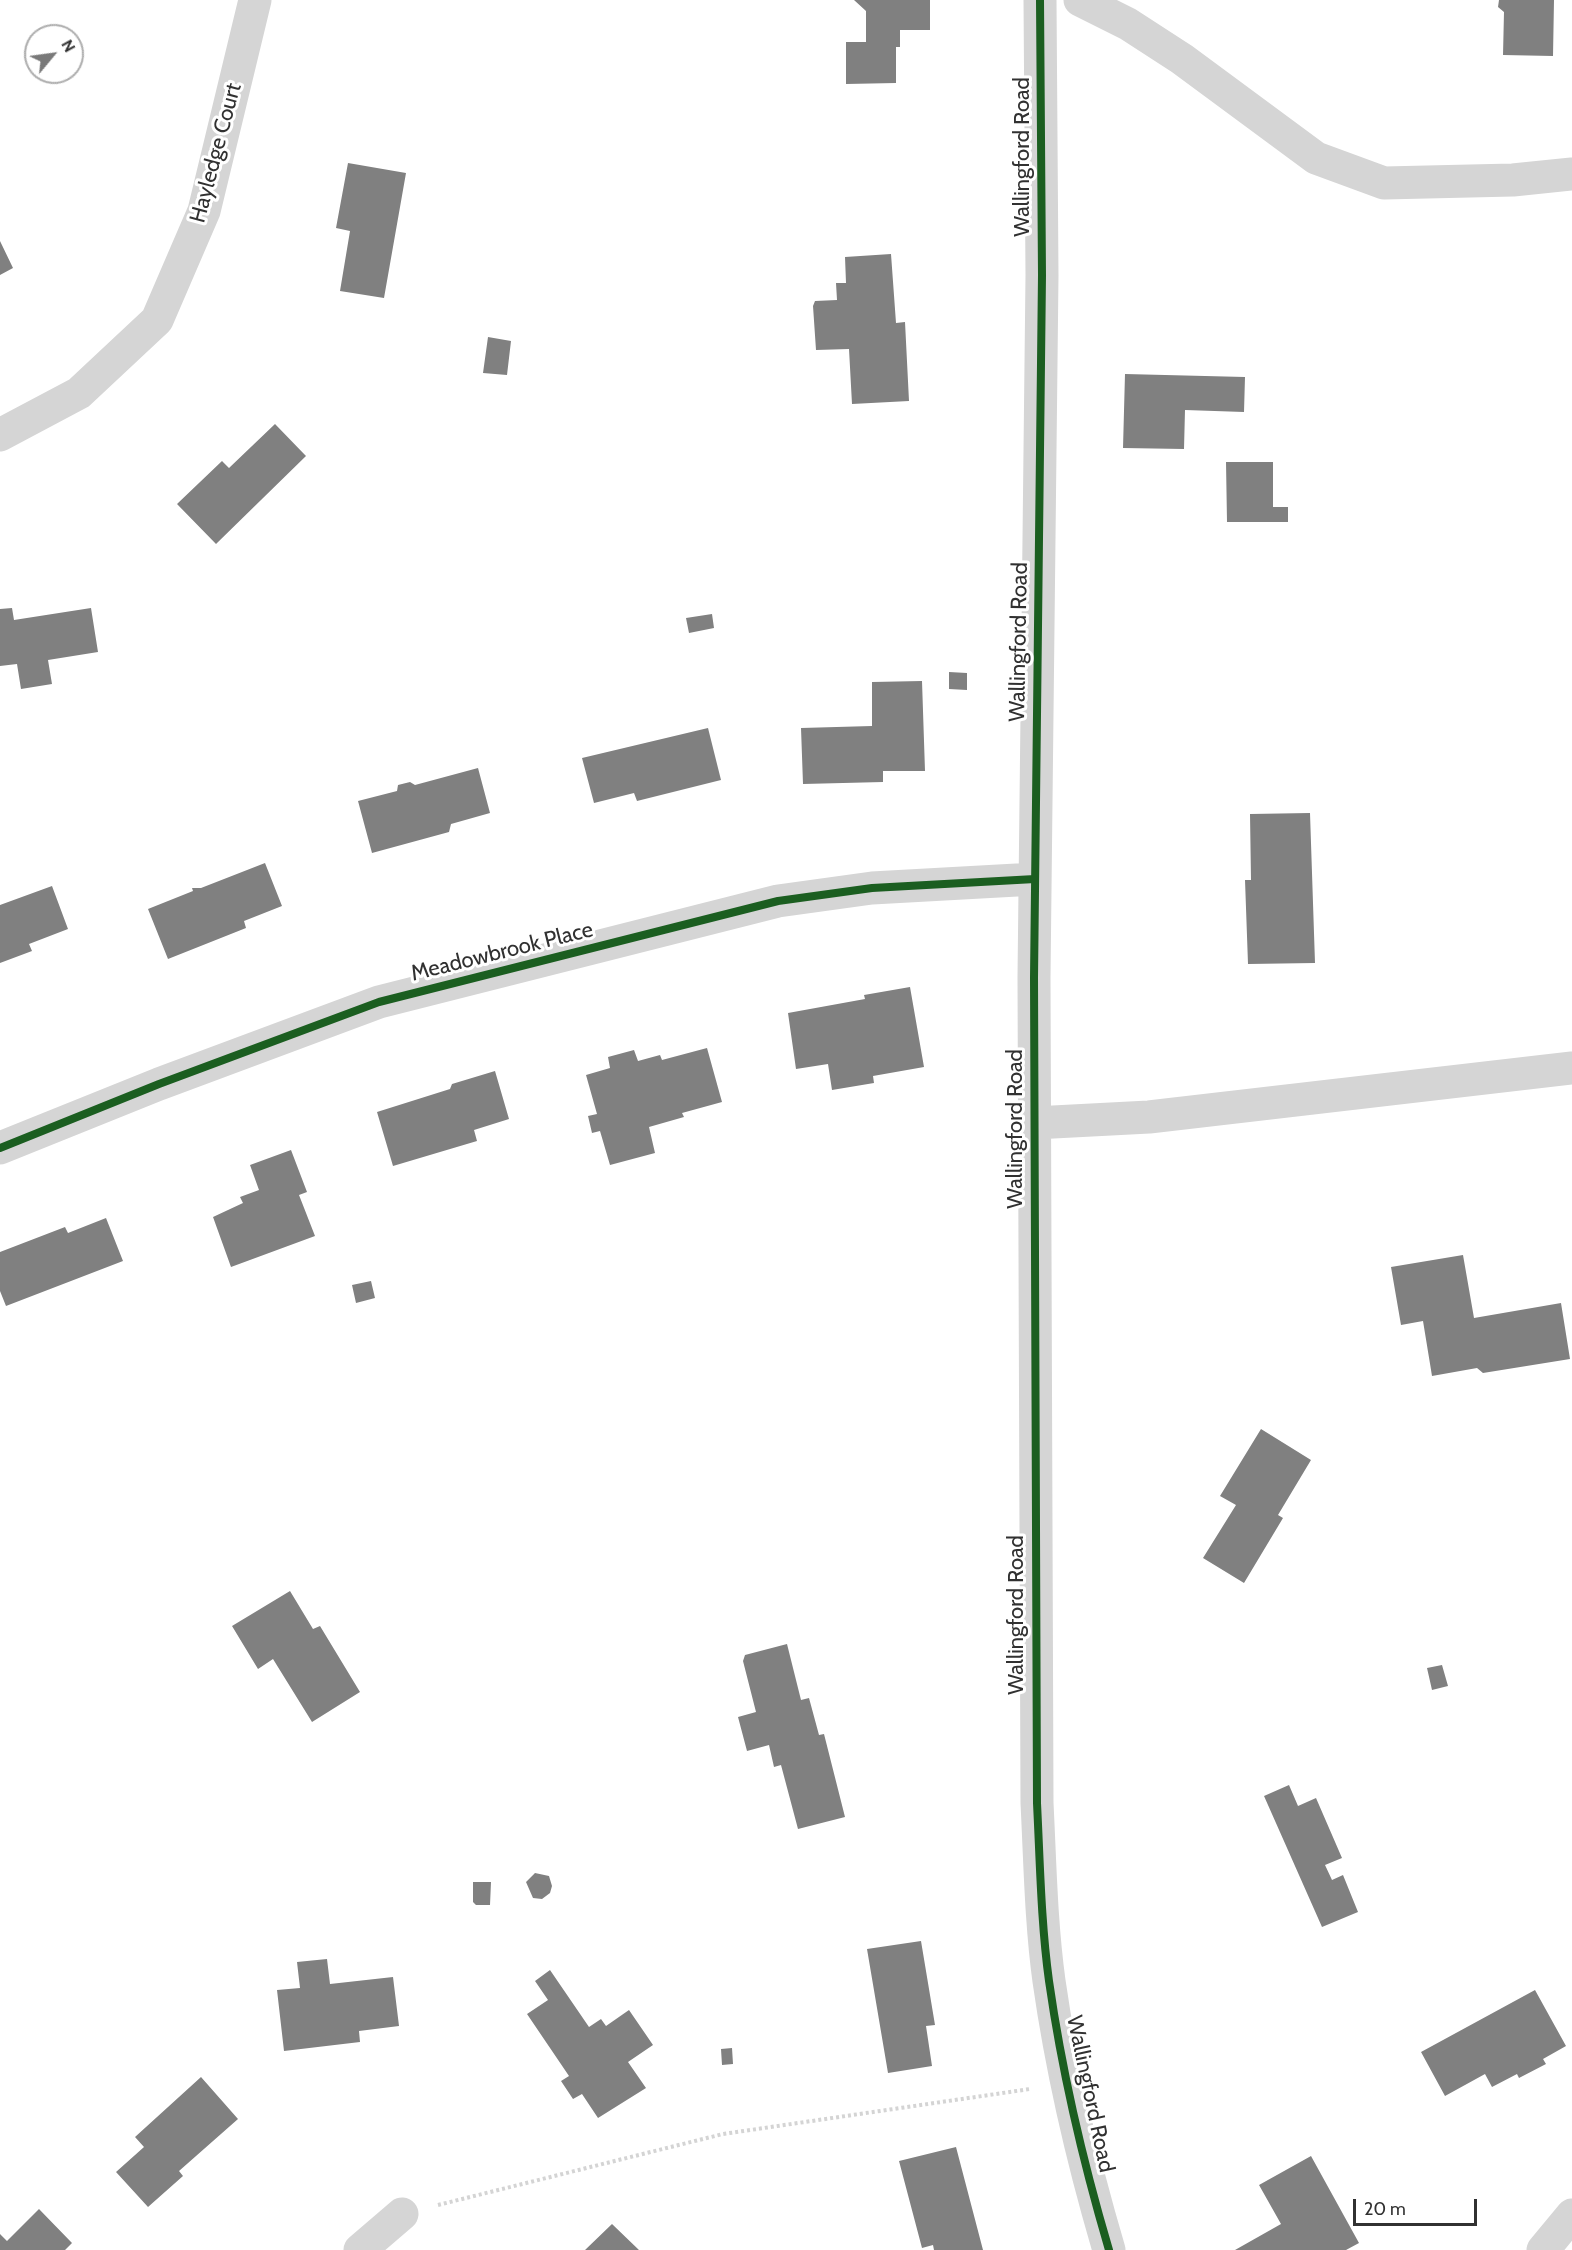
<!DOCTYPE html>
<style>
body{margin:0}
#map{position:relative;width:1572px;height:2250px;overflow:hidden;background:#fff;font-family:Cabin,sans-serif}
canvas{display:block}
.north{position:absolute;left:24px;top:24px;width:60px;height:60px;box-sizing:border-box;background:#fff;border:2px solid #adadad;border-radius:50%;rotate:61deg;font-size:16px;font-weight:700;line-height:24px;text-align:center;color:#313131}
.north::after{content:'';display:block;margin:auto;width:21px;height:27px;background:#797979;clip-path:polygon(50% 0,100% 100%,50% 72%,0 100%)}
.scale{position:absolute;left:1353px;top:2199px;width:124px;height:27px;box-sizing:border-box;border:3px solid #313131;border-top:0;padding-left:8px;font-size:18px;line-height:21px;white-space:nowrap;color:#313131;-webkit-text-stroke:4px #fff;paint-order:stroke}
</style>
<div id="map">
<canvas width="1572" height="2250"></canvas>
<div class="north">N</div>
<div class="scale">20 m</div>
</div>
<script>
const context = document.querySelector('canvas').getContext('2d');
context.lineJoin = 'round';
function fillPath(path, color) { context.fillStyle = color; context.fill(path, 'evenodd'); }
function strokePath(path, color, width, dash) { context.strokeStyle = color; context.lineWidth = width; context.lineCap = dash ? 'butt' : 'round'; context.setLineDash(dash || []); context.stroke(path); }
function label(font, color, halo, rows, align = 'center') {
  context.font = font + ' Cabin,sans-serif'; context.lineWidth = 6; context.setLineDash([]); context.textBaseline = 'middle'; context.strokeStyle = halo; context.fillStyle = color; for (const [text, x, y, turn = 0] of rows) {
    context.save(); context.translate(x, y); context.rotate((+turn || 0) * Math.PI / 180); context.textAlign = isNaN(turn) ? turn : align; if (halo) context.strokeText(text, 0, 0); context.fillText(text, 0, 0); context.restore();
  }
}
fillPath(new Path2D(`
 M854 0H930V30H900V47H896V83L846 84V42H866V11Z
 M1499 0H1554L1553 56 1503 55 1504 12 1498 7Z
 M348 163 406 173 384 298 340 291 350 231 336 228Z
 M0 241 13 268 0 275Z
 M891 254 896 323 905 322 909 401 852 404 849 349 816 350 813 306 815 301 837 300 836 283H846L845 257Z
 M488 337 511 341 507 375 483 373Z
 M1125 374 1245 377 1244 412 1185 410 1184 449 1123 448Z
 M275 424 306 456 216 544 177 504 222 461 229 468Z
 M1226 462H1273V507H1288V522H1227Z
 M12 608 14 620 91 608 98 652 48 660 52 684 21 689 17 664 0 666V609Z
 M712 614 714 628 689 633 686 618Z
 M949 672 967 673V690L949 689Z
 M922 681 925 771H883V782L803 784 801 728 872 726V682Z
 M708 728 721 780 637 801 634 793 594 803 582 758Z
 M478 768 490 813 451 824 449 832 372 853 358 801 397 791 398 785 410 782 415 785Z
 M1310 813 1315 963 1248 964 1245 880H1251L1250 814Z
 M265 863 282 906 244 921 246 928 168 959 148 909 193 891 192 888H201Z
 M52 886 68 929 29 944 32 951 0 963V905Z
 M910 987 924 1067 873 1076 874 1083 832 1090 828 1064 796 1069 788 1013 865 999 864 995Z
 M707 1048 722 1102 682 1113 684 1117 649 1127 655 1153 610 1165 600 1131 592 1133 588 1116 597 1114 586 1075 610 1068 608 1057 634 1050 638 1061 660 1055 662 1060Z
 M495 1071 509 1119 474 1130 477 1141 393 1166 377 1112 450 1089 452 1084Z
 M291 1150 307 1192 299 1195 315 1236 231 1267 213 1217 243 1203 240 1197 259 1190 250 1165Z
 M106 1218 123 1261 6 1306 0 1291V1252L65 1227 68 1233Z
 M1463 1255 1474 1318 1561 1303 1570 1359 1483 1373 1477 1368 1432 1376 1423 1321 1401 1325 1391 1267Z
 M371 1281 375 1298 356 1303 352 1285Z
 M1261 1429 1311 1460 1278 1515 1283 1518 1244 1583 1203 1558 1236 1505 1220 1496Z
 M290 1591 313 1629 320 1626 360 1692 312 1722 273 1659 258 1669 232 1626Z
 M787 1644 801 1700 809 1698 819 1735 824 1734 845 1817 798 1829 781 1765 774 1767 769 1745 747 1751 738 1717 756 1712 743 1661 745 1655Z
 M1442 1665 1448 1686 1432 1690 1427 1668Z
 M1289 1785 1298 1806 1316 1798 1342 1858 1325 1865 1332 1880 1343 1875 1358 1912 1322 1927 1264 1796Z
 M535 1873 549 1876 552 1886 550 1893 542 1899 533 1898 526 1882Z
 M473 1882H491L490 1905H476L473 1902Z
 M921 1941 935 2025 926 2026 932 2066 888 2073 867 1949Z
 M327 1959 330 1984 393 1977 399 2026 359 2031 360 2042 284 2051 277 1990 300 1988 297 1962Z
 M550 1970 589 2027 601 2019 606 2026 629 2010 653 2045 628 2062 646 2088 598 2118 582 2094 573 2099 561 2081 569 2076 527 2014 548 2000 535 1981Z
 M1535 1990 1566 2046 1543 2059 1546 2064 1519 2078 1517 2074 1492 2087 1485 2074 1445 2096 1421 2052Z
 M732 2048 733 2064 722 2065 721 2049Z
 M201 2077 238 2119 179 2171 183 2176 148 2207 116 2172 144 2147 135 2137Z
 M956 2147 983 2250H934L933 2245 922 2248 899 2161Z
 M1311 2156 1359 2243 1346 2250H1235L1281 2224 1259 2185Z
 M39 2209 72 2243 65 2250H0V2234L7 2241Z
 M612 2224 639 2250H585Z`), '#808080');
strokePath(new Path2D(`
 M438 2205 723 2134 1030 2089`), '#d4d4d4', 4, [3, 3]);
strokePath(new Path2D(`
 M1040 0 1042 275 1034 977 1037 1803C1040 1862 1041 1923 1049 1981 1062 2072 1083 2162 1109 2250
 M1080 0 1128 24 1182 59 1316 158 1384 183 1513 180 1572 174
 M0 435 79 393 157 320 204 211 255 0
 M1034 1123 1149 1117 1572 1068
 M0 1148 159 1084 379 1002 778 901 872 888 1035 879
 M360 2250 402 2214
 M1543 2250 1572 2215`), '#d5d5d5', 33);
strokePath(new Path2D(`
 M1040 0 1042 275 1034 977 1037 1803C1040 1862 1041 1923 1049 1981 1062 2072 1083 2162 1109 2250
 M0 1148 159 1084 379 1002 778 901 872 888 1035 879`), '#1b5e20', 8);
label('22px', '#313131', '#fff', [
 ["Hayledge Court",216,153,-75],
 ["Wallingford Road",1023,157,-90],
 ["Wallingford Road",1019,642,-89],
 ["Meadowbrook Place",502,952,-14],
 ["Wallingford Road",1016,1129,-90],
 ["Wallingford Road",1017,1615,-90],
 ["Wallingford Road",1090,2094,78]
]);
</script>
